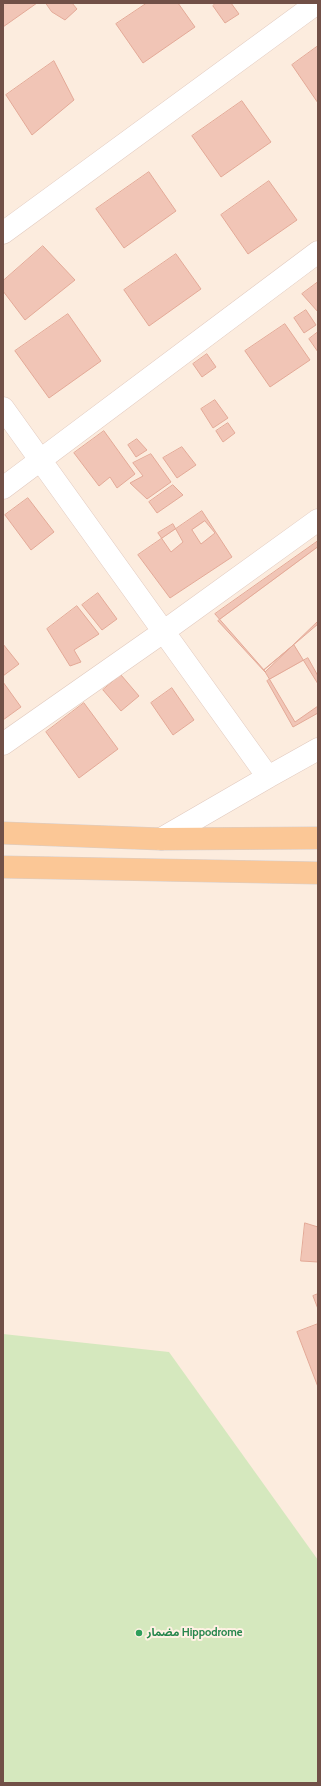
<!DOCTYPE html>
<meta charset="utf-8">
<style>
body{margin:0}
#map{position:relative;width:321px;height:1786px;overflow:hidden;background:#fcecde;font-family:Cabin,sans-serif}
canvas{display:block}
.frame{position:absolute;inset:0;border:4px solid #715047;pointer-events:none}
</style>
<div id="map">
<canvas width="321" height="1786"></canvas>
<div class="frame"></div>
</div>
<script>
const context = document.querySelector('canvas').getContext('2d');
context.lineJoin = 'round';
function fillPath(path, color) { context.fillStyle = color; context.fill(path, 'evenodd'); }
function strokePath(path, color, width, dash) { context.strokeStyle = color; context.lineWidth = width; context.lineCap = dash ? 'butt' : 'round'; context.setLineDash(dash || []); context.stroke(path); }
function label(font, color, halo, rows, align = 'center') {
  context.font = font + ' Cabin,"Noto Sans Arabic",sans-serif'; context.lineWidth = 4; context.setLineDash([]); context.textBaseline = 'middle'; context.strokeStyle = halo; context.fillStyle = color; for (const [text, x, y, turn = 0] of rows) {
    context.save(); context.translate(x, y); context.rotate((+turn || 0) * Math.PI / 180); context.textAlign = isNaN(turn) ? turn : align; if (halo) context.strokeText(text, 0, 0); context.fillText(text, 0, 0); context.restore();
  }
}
fillPath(new Path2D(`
 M3 1334 169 1352 318 1560V1783H3Z`), '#d5e8be');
const building = new Path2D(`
 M3 3H37L3 27Z
 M46 3H72L77 9 65 20 52 12Z
 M147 3H178L195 27 143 63 116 24Z
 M216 3H231L239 14 225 23 213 6Z
 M318 46V103L292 65Z
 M54 61 74 100 32 135 6 95Z
 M242 101 271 142 221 177 192 136Z
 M149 172 176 211 124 248 96 209Z
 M269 181 297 220 248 254 221 215Z
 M43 246 75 280 25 320 3 291V281Z
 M176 254 201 289 149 326 124 290Z
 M318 282V312L302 294Z
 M306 310 316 325 304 333 294 318Z
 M68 314 101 361 49 398 15 351Z
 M285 324 310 360 270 387 245 351Z
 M318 332V352L309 339Z
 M207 354 216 367 202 377 193 364Z
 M215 400 228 418 213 428 201 409Z
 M228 423 235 433 223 442 216 431Z
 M104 431 135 474 117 488 110 477 99 486 74 453Z
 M137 439 147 450 136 457 128 445Z
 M182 447 196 465 177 478 163 458Z
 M151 454 171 482 147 499 130 483 143 476 133 463Z
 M173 485 183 495 157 513 149 502Z
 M28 498 54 532 31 550 5 515Z
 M202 511 232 557 170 598 138 555Z
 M205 521 215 533 201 544 192 530Z
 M173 524 183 542 171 552 158 533Z
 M318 541V624L264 670 215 614Z
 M318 547V621L265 672 218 621Z
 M98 593 117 619 102 630 82 605Z
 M77 606 99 634 74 650 81 662 70 666 47 629Z
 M3 644 19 664 3 676Z
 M294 645 318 684V706L295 722 264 670Z
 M308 658 318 676V713L293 727 267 681Z
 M121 675 139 696 121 711 103 690Z
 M3 682 21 707 3 720Z
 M172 688 194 720 173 735 151 703Z
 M84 703 118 749 79 778 46 732Z
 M305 1223 318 1227V1262L301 1261Z
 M318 1294V1309L313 1296Z
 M318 1324V1387L297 1332Z`);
fillPath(building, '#f1c5b6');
strokePath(building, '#e3a997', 1);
const minor = new Path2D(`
 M3 233 317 3
 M3 408 268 777 161 839
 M3 488 318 252
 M3 744 163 632 318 520
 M268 777 318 749`);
const primary = new Path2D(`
 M3 833 161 839 318 838
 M3 867 318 873`);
strokePath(minor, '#e1c9be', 23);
strokePath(primary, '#d7cecb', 23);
strokePath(minor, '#fff', 22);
strokePath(primary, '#fbc796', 22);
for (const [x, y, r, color] of [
 [139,1633,4,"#2e9e5b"]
]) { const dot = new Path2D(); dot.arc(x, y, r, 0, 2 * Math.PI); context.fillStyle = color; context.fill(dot); strokePath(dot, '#fff1e4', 1.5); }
label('bold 11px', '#27864d', '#fff1e4', [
 ["مضمار Hippodrome",147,1633]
], 'left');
</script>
